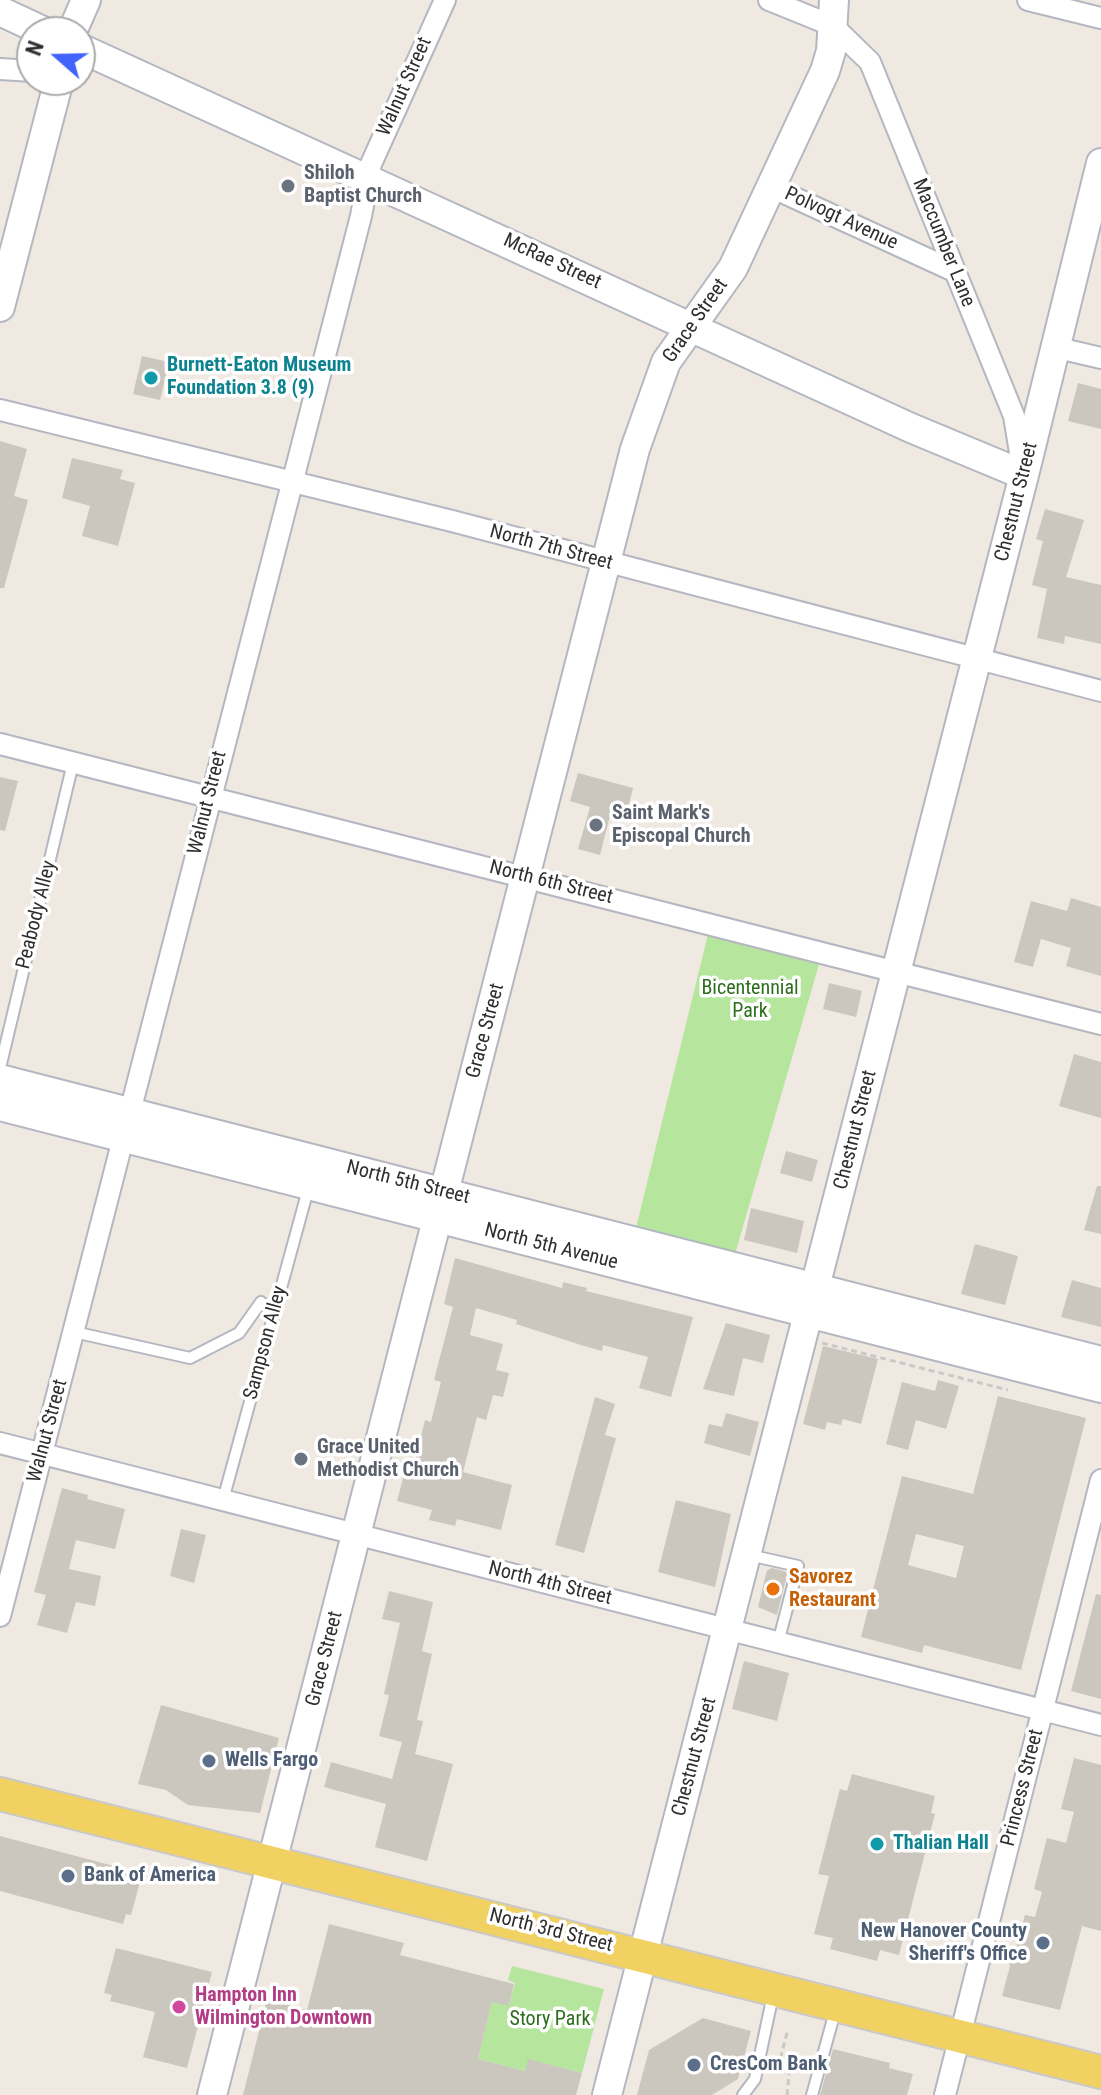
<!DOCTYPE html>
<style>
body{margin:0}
#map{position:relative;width:1101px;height:2095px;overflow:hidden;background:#efe9e1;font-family:"Roboto Condensed",sans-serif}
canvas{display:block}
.north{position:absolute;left:16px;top:16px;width:80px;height:80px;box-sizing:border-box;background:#fff;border:2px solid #ababab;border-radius:50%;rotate:290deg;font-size:22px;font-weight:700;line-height:32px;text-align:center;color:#2e2e2e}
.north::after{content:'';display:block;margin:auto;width:28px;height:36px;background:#4264fb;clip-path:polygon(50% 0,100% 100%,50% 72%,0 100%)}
</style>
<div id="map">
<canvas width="1101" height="2095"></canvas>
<div class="north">N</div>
</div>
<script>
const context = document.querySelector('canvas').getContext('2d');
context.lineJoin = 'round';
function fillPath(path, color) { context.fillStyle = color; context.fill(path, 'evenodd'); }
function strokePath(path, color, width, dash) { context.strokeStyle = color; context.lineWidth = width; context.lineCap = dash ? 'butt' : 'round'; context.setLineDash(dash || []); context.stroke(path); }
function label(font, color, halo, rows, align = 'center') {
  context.font = font + ' "Roboto Condensed",sans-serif'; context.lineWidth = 7; context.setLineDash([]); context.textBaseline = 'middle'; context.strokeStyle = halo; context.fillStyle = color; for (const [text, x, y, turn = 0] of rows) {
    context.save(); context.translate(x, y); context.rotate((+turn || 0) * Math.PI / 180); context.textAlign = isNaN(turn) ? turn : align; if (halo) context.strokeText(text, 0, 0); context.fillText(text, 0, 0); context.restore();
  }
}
fillPath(new Path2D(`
 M710 926 822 954 733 1261 634 1236Z
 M512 1966 604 1989 582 2073 529 2060 525 2071 478 2059 492 2002 509 2005 515 1983 508 1980Z`), '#b6e59e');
fillPath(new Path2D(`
 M142 356 169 362 160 400 133 394Z
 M1078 383 1101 389V429L1068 421Z
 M0 441 27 449 14 496 28 500 4 588H0Z
 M72 458 123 470 120 479 135 483 118 546 82 536 90 506 62 498Z
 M1045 509 1084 520 1066 577 1101 585V644L1065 636 1064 644 1037 638 1047 589 1032 585 1043 541 1036 539Z
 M578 773 633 788 627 812 612 808 600 855 578 849 590 807 570 801Z
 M0 777 18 781 5 831 0 830Z
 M1071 898 1101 907V976L1066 966 1071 948 1041 939 1033 967 1014 962 1031 901 1067 911Z
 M829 983 862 991 856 1017 823 1009Z
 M1074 1054 1101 1062V1118L1059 1106Z
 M786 1151 818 1160 812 1182 780 1173Z
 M1097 1186H1101V1234L1084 1230Z
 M751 1208 804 1221 797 1253 744 1240Z
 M975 1244 1018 1256 1005 1305 961 1294Z
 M455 1258 562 1288 563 1282 587 1288 586 1291 693 1317 671 1397 639 1388 648 1357 603 1345 602 1351 581 1345 516 1324 517 1320 476 1308 470 1335 503 1344 496 1370 509 1373 503 1397 493 1395 486 1420 477 1417 463 1472 512 1485 501 1530 457 1519 455 1526 429 1520 432 1510 397 1501 408 1460 415 1461 425 1420 431 1422 441 1382 434 1380 453 1307 444 1304Z
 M1072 1280 1101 1288V1327L1061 1317Z
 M726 1323 770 1335 763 1363 743 1358 734 1396 703 1389Z
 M823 1346 878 1359 861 1424 843 1419 841 1425 827 1422 825 1430 803 1424Z
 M938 1380 959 1386 946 1429 916 1420 908 1450 886 1444 902 1382 935 1391Z
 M998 1396 1086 1418 1021 1670 924 1645 922 1653 861 1637 902 1476 973 1494ZM916 1534 964 1546 956 1578 908 1565Z
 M595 1397 615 1404 605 1435 616 1438 584 1553 555 1545Z
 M726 1413 759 1422 750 1456 704 1443 709 1424 722 1427Z
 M62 1488 88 1495 87 1499 125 1509 115 1549 76 1540 69 1569 101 1576 95 1606 76 1602 67 1633 37 1625 46 1595 34 1592Z
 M676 1500 731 1514 715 1587 658 1572Z
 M181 1529 206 1535 194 1583 170 1576Z
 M772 1568 787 1572V1575L777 1615 758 1607 767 1570Z
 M389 1591 433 1602 422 1651 432 1654 417 1720 423 1721 415 1754 453 1764 427 1861 375 1847 386 1804 324 1787 331 1762 392 1779 402 1742 379 1736 389 1695 384 1694 400 1623 382 1619Z
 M1096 1594 1101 1595V1699L1071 1691Z
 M744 1661 789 1673 777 1721 732 1709Z
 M161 1705 279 1738 260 1813 188 1805 166 1790 138 1784Z
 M1074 1758 1101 1765V1931L1082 1926 1060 2010 1002 1996 1010 1966 1007 1953 1016 1948 1025 1915 1035 1917 1042 1892 1034 1889 1047 1838 1066 1843 1074 1812 1061 1809Z
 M852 1774 935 1796 931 1813 935 1814 899 1955 880 1950 877 1961 830 1949 833 1938 814 1934 829 1876 818 1874 840 1789 847 1791Z
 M0 1836 137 1872 135 1880 140 1882 131 1915 126 1914 123 1924 0 1891Z
 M329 1924 404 1943 400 1955 514 1984 509 2006 492 2002 478 2059 525 2071 528 2059 582 2073 576 2095H243L267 1999 307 2010Z
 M116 1948 212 1972 187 2068 143 2057 155 2012 110 2001 112 1995 104 1993Z
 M703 2018 751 2031 738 2079 712 2095H637L649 2050Z
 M833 2049 890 2063 889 2068 913 2074 907 2095H820Z`), '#cbc7bf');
const lane = new Path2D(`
 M0 1068 73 763
 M74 1332 190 1358 239 1333 261 1302
 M223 1500 309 1186
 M749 1555 798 1566 778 1643
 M743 2095 755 2079 773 1995
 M812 2095 836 2008`);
const street = new Path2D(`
 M769 0 833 26 870 62 1014 416 1022 465
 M1028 0 1101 18
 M0 69 32 71
 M771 187 954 271
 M1054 347 1101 358
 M0 410 452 521 1101 691
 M0 744 1101 1024
 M0 1443 1101 1725
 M0 1616 361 216 371 164 445 0
 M945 2095 1101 1480`);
const secondary = new Path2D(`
 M0 11 45 32
 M72 32 86 0
 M80 48 911 428 1024 475
 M0 307 59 80
 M0 1079 1101 1361
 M0 1106 1101 1388
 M212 2095 635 449 666 362 733 268 825 71 831 51 834 0
 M607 2095 1024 475 1101 163`);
const primary = new Path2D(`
 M0 1794 1101 2072`);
strokePath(lane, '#b4b7c1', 14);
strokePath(street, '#b4b7c1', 24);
strokePath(secondary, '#b4b7c1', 32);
strokePath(primary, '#c9c9c9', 36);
strokePath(new Path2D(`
 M822 1343 1008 1390
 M787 2095 789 2073 780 2060 788 2029`), '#c9c9c9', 3, [6, 4]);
strokePath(lane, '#fff', 10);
strokePath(street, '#fff', 20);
strokePath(secondary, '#fff', 28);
strokePath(primary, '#f2d163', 32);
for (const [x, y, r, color] of [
 [288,186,8,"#6b7280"],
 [151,378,8,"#0f9aa8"],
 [596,825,8,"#6b7280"],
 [301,1459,8,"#6b7280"],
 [773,1589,8,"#e8710a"],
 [209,1761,8,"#5c6f8a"],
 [877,1844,8,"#0f9aa8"],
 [68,1876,8,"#5c6f8a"],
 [1043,1943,8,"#5c6f8a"],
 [179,2007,8,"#d1479c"],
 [694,2065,8,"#5c6f8a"]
]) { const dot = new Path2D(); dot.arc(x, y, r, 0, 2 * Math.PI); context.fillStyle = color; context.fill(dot); strokePath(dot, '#fff', 3); }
label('20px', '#2e2e2e', '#fff', [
 ["Walnut Street",405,87,-66],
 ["Polvogt Avenue",841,219,25],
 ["Maccumber Lane",943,243,68],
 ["McRae Street",552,262,25],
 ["Grace Street",696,321,-55],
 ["Chestnut Street",1017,502,-76],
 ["North 7th Street",551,548,15],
 ["Walnut Street",208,803,-76],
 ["North 6th Street",551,883,14],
 ["Peabody Alley",37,915,-76],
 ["Grace Street",486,1031,-75],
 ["Chestnut Street",856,1130,-76],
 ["North 5th Street",408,1183,14],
 ["North 5th Avenue",551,1247,14],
 ["Sampson Alley",266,1343,-75],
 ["Walnut Street",48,1431,-75],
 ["North 4th Street",550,1584,14],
 ["Grace Street",325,1659,-76],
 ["Chestnut Street",695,1757,-75],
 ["Princess Street",1023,1788,-76],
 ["North 3rd Street",551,1931,14]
]);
label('bold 20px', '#5b616d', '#fff', [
 ["Shiloh",304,174],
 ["Baptist Church",304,197],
 ["Saint Mark's",612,814],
 ["Episcopal Church",612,837],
 ["Grace United",317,1448],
 ["Methodist Church",317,1471]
], 'left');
label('bold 20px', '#0d838f', '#fff', [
 ["Burnett-Eaton Museum",167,366],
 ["Foundation 3.8 (9)",167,389],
 ["Thalian Hall",893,1844]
], 'left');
label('20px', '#2c6e1b', '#fff', [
 ["Bicentennial",750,989],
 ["Park",750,1012],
 ["Story Park",550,2020]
]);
label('bold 20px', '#c56008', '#fff', [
 ["Savorez",789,1578],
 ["Restaurant",789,1601]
], 'left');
label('bold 20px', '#4e5e75', '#fff', [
 ["Wells Fargo",225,1761],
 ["Bank of America",84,1876],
 ["New Hanover County",1027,1932,"right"],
 ["Sheriff's Office",1027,1955,"right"],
 ["CresCom Bank",710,2065]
], 'left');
label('bold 20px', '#b23c85', '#fff', [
 ["Hampton Inn",195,1996],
 ["Wilmington Downtown",195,2019]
], 'left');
</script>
